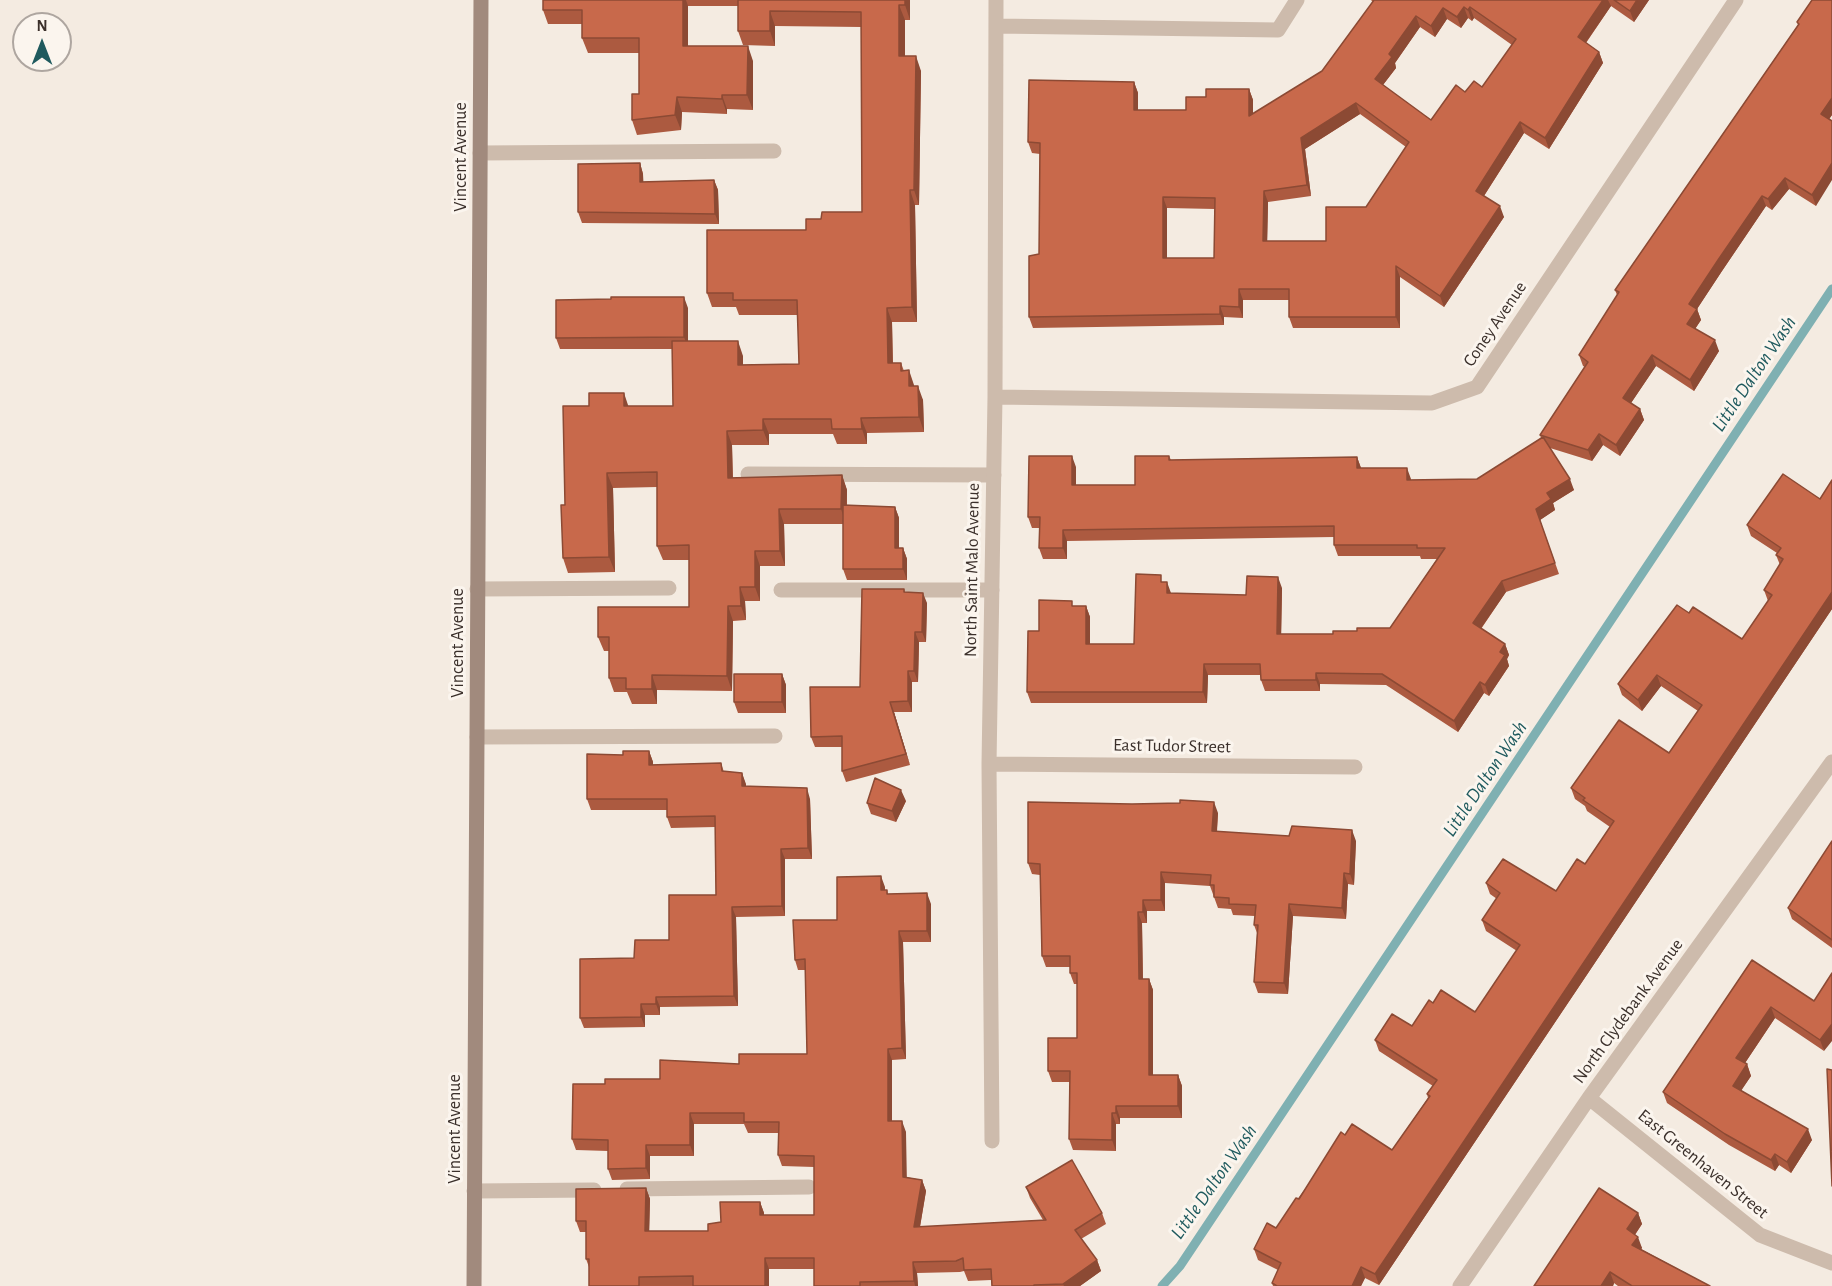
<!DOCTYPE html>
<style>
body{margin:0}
#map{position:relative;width:1832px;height:1286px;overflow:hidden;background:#f4ebe1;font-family:"Alegreya Sans",sans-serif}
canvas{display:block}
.north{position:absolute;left:12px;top:12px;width:60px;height:60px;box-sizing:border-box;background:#fbf5ee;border:2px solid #aea6a0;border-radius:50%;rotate:0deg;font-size:16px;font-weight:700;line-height:24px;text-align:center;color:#3b302b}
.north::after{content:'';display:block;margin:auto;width:21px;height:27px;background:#1f5a5e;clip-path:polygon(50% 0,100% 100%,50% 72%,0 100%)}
</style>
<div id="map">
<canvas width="1832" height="1286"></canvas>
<div class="north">N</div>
</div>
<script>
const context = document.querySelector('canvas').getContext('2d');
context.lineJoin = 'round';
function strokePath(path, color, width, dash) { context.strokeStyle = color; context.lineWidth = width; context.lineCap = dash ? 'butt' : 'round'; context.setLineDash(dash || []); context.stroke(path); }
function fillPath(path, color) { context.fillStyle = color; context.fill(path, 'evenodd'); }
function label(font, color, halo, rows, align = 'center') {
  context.font = font + ' "Alegreya Sans",sans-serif'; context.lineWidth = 6; context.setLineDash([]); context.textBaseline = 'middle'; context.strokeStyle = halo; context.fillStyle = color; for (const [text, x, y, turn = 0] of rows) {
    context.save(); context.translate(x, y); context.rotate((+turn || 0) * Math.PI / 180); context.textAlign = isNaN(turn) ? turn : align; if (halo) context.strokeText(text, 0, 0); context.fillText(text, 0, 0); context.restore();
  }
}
strokePath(new Path2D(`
 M1162 1286 1180 1266 1832 289`), '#7fb0b2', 9);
strokePath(new Path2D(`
 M480 153 774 151
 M748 474 994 475
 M477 589 669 588
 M781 590H992
 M477 737 775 736
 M627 1189 809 1187
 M474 1191 594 1190`), '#cdbbac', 15);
strokePath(new Path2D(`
 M997 26 1278 30 1297 0
 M995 397 1432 403 1477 387 1736 0
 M989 764 1355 767
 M1589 1098 1760 1235 1832 1263
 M992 1141 989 764 995 397 996 0
 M1460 1286 1589 1098 1832 762`), '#cdbbac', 15);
strokePath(new Path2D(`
 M474 1286 481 0`), '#a18a7d', 15);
fillPath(new Path2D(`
 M543 0H910V20H905V56L921 71 919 205H915L917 322H892L893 363H901L904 371 923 400 924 432 867 433V444H837L833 434H769V445H732L733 478 842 475 847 490V505L895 507 899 518V548H903L907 559V580H847L843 569V524H784L785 566H760V601H745L746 620 733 621 732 691 657 690V704H632L627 692H614L609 678V651H604L598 637 689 607V560H663L657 546V487L613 488 615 572 568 573 563 558 565 505 629 406H673L672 349H560L556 338 688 308V341L743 356V365L799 364 798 315H739L736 307H712L707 293 806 230 821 219 862 212 861 27 775 26V46L743 45 738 31V6H688V46L753 61V110L727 109V114L682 112 681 130 637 135 632 120 639 94V53H588L582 38V24H548L543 10Z
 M1371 0H1649L1634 22 1611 6 1586 43 1599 52 1603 63 1549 149 1524 133 1484 196 1504 217 1444 307 1400 277V328H1293L1289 317V300H1243V318L1224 317V325L1033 328 1029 317 1039 254 1040 154 1032 153 1028 142 1134 82 1138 93V110H1186L1206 97 1249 89 1253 100V114L1322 71 1373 2ZM1468 18 1472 21 1474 18 1512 45 1482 87 1465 92 1431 120 1383 85 1396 68 1395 63 1420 27 1435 37 1447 19 1461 28ZM1360 114 1406 147 1366 207 1326 241H1267L1268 202 1311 196 1305 149ZM1167 208 1215 209 1214 258H1167Z
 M1812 0 1832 115 1829 119 1816 206 1789 189 1772 210 1766 206 1722 271 1697 309 1701 320 1695 329 1719 351 1694 391 1656 366 1631 403 1640 409 1644 420 1620 456 1603 445 1592 461 1550 448 1574 490 1553 503 1555 510 1540 520 1559 574 1506 592 1481 629 1505 644 1509 655 1507 659 1509 666 1489 696 1484 693 1458 732 1386 685 1320 684V691H1265L1261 680V675H1208L1207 703H1031L1027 692 1039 631 1074 606H1086L1090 617V644H1134L1164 582 1171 594 1246 595 1282 588 1281 634H1333L1390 628 1437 559H1421L1420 556H1338L1334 545V537L1067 541V559H1043L1039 548V528H1032L1028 517 1076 467V485H1135L1169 456 1171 460 1357 457 1361 468 1411 480 1477 479 1541 438 1540 435 1585 367 1583 366 1579 355 1617 295 1615 290 1798 25 1797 22Z
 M640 163 643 174V182L714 180 718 190 719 224 582 223 578 212Z
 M1783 474 1832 609 1379 1285 1365 1278 1361 1286H1273L1272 1283 1278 1270 1258 1260 1254 1249 1276 1228 1345 1135 1392 1150 1428 1098 1427 1094 1433 1086 1379 1051 1375 1040 1412 1026 1433 1003 1475 1012 1517 951 1486 931 1482 920 1497 899 1490 894 1486 883 1556 891 1585 864 1610 827 1587 811 1585 806 1575 799 1571 788 1669 753 1698 711 1661 686 1642 711 1622 695 1618 684 1689 613 1742 639 1768 601 1764 590 1780 565 1776 555 1777 553 1751 536 1747 525Z
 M904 589 905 592 927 603 926 642H919L918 682H912V712H894L910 765 846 782 842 771V747H815L811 737 860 687Z
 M782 674 786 685V713H738L734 702Z
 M649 751 653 762V765L721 763 724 772 742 773 746 786 810 799 812 859H785V916L736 917 738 1006 660 1007V1015H645V1027L584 1028 580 1018 634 958 669 940 716 895 715 827 671 828 667 817V810H591L587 799 623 755Z
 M906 801 896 822 871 814 867 803Z
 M1218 813 1217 832 1356 841 1354 885 1348 884 1346 919 1293 916 1288 994 1258 993 1254 982 1257 933 1254 925 1255 916 1233 915 1231 909 1218 908 1210 886 1165 883V911H1147V923H1142L1143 979H1149L1153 990V1075H1178L1182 1086V1118H1120V1124H1116V1151L1073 1150 1069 1139 1070 1082H1052L1048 1071 1077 1038V984H1074L1070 973V967H1046L1042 956 1040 875 1032 874 1028 863Z
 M1832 841V948L1792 919 1788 908Z
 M885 887V890H887L888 894 931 904V942H903L906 1059 892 1060V1121L906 1132V1177L922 1180 926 1191 920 1227 1043 1220 1030 1198 1026 1187 1102 1213 1106 1224 1081 1239 1097 1260 1101 1271 1080 1286H992L991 1280 968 1281 964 1271 960 1272 917 1273 918 1286H814V1269H769V1286H589V1267L586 1259V1232H580L576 1221 646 1188 650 1199 649 1231H708L721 1222 760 1202 764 1213V1215H814V1167L782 1166 778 1155 779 1133H748L744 1124H694V1156H650V1179L612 1180 608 1169V1151L576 1150 572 1139 605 1084 660 1079 739 1064 807 1054 806 970H798L795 960 837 920Z
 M1752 960 1814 1001 1824 1051 1775 1018 1745 1063 1747 1064 1751 1076 1741 1090 1812 1140 1791 1173 1779 1165 1775 1171 1729 1145 1667 1103 1663 1092Z
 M1638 1213 1642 1224 1635 1235 1642 1248 1641 1249 1710 1286H1618L1614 1283 1613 1286H1534Z`), '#ac5a40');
fillPath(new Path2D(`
 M683 0H686L688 6V60L683 46Z
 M905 0H910V20L905 5Z
 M1603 0H1608L1611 6 1582 48 1578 37Z
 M1637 0H1649L1634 22 1630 11Z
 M899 5 905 20V70L899 56Z
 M1464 7 1468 18 1461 28 1457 17Z
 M1470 7 1474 18 1472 21 1468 10Z
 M1443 8 1447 19 1435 37 1431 26Z
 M770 11 775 26V46L770 31Z
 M1416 16 1420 27 1395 63 1396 68 1379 90 1375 79 1389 54Z
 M748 46 753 61V110L747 95Z
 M1599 52 1603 63 1549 149 1545 138Z
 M916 56 921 71 919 205 914 190Z
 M1134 82 1138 93V121L1134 110Z
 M1249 89 1253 100V127L1249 116Z
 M722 95 727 109V114L722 99Z
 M677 97 682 112 681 130 675 115Z
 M1832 98V115L1825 125 1821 114Z
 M1356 103 1360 114 1305 149 1311 196 1307 185 1301 138Z
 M1520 122 1524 133 1480 202 1476 191Z
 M640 163 643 174 644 193 640 182Z
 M1832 163V180L1816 206 1812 195Z
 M1785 178 1789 189 1772 210 1768 199Z
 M714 180 718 190 719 224 715 214Z
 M910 190 915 205 917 322 912 307Z
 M1264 191 1268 202 1267 252 1263 241Z
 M1762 196 1766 206 1722 271 1697 309 1701 320 1691 335 1687 324 1689 304 1718 260Z
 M1163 197 1167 208V269L1163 258Z
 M1500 206 1504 217 1444 307 1440 296Z
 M1396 266 1400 277V328L1396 317Z
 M1239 289 1243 300V318L1239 307Z
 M684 297 688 308V348L684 337Z
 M1220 306 1224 317V325L1220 314Z
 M887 308 892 322 893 378 888 363Z
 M1715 340 1719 351 1694 391 1690 380Z
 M738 341 743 356V379L738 365Z
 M1652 355 1656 366 1627 409 1623 398Z
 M909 370 914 385 915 401 909 386Z
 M918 386 923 400 924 432 919 417Z
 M624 393 629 408 624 406Z
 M1640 409 1644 420 1620 456 1616 445Z
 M861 418 867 433V444L862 429Z
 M763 419 769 434V445L763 430Z
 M727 431 732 445 733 493 728 478Z
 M1599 434 1603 445 1592 461 1588 450Z
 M1072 456 1076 467V496L1072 485Z
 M1357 457 1361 468H1357Z
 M1407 468 1411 479V491L1407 480Z
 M607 473 613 488 615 572 609 557Z
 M842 475 847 490 846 524 841 509Z
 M1570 479 1574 490 1553 503 1555 510 1540 520 1559 574 1536 509 1547 493Z
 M895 507 899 518V559L895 548Z
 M779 509 784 524 785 566 780 551Z
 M1063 530 1067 541V559L1063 548Z
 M903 548 907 559V580L903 569Z
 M755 551 760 566V601L755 587Z
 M1278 577 1282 588 1281 645 1277 634Z
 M1502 581 1506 592 1477 634 1473 623Z
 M1167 582 1171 593H1167Z
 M740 587 745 601 746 620 741 606Z
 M1832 592V609L1379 1285 1375 1274Z
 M923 593 927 603 926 642 922 632Z
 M728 606 733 621 732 691 727 676Z
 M1086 606 1090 617V655L1086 644Z
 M915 632 919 642 918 682 914 671Z
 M1505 644 1509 655 1507 659 1509 666 1489 696 1485 685 1500 652Z
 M1204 664 1208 675 1207 703 1203 692Z
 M908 671 912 682V712L908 701Z
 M1316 673 1320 684V691L1316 680Z
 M782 674 786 685V713L782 702Z
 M652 675 657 690V704L652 689Z
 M1657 675 1661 686 1642 711 1638 700Z
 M1480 682 1484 693 1458 732 1454 721Z
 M890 702 894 712 910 765 906 754Z
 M649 751 653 762V776L649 765Z
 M742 773 746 784V796L742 786Z
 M807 788 810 799 812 859 808 848Z
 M901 790 906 801 896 822 892 811Z
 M1214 802 1218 813 1216 842 1212 831Z
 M1352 830 1356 841 1354 885 1350 874Z
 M781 849 785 859V916L782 906Z
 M1161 872 1165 883V911L1161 900Z
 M1344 873 1348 884 1346 919 1342 908Z
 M881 876 885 887V901L881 890Z
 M927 893 931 904V942L927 931Z
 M1143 900 1147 911V923L1143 912Z
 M1289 904 1293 916 1288 994 1284 983Z
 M732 907 736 917 738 1006 734 996Z
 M1138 912 1142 923 1143 990 1139 979Z
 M899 931 903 942 906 1059 902 1048Z
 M1149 979 1153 990V1086L1149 1075Z
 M656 997 660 1007V1015L656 1004Z
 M641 1004 645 1015V1027L641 1017Z
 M1771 1007 1775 1018 1741 1069 1736 1058Z
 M1832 1024V1041L1824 1051 1820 1040Z
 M888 1049 892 1060V1132L888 1121Z
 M1747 1064 1751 1076 1737 1097 1733 1086Z
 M1178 1075 1182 1086V1118L1178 1106Z
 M1116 1106 1120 1118V1124L1116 1113Z
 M690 1113 694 1124V1156L690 1145Z
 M1112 1113 1116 1124V1151L1112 1140Z
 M902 1121 906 1132 907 1187 903 1177Z
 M1808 1129 1812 1140 1791 1173 1787 1162Z
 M646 1145 650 1156V1179L646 1168Z
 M1775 1154 1779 1165 1775 1171 1771 1160Z
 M922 1180 926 1191 918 1238 914 1227Z
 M646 1188 650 1199 649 1241 645 1231Z
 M760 1202 764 1213V1226L760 1215Z
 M1638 1213 1642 1224 1631 1240 1627 1229Z
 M1638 1237 1642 1248 1636 1256 1632 1245Z
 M765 1258 769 1269V1286H765Z
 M1097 1260 1101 1271 1080 1286H1064L1063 1284Z
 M913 1262 917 1273 918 1286H915L914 1281Z
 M1361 1267 1365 1278 1361 1286H1352Z
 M1610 1272 1614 1283 1613 1286H1601Z`), '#8c4a34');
const building = new Path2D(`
 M543 0H683V46H748L747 95H722V99L677 97 675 115 632 120V94H639V38H582V10H543Z
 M738 0H905V5H899V56H916L914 190H910L912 307 887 308 888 363H901V371L909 370V386H918L919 417 861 418 862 429H832L831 419H763V430L727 431 728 478 842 475 841 509H779L780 551H755V587H740L741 606H728L727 676 652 675V689H626V678H609V637H598V607H689V545L657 546V472L607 473 609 557 563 558 561 505H565L563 406H589V393H624V406H673L672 341H738V365L799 364 797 300H733V293H707V230H806V219H821L822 212H862L861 12 770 11V31H738Z
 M1374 0H1603L1578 37 1599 52 1545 138 1520 122 1476 191 1500 206 1440 296 1396 266V317H1289V289H1239V307L1220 306V314L1029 317V256L1039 254 1040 143 1028 142 1029 80 1134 82V110H1186V97H1206V89H1249V116L1322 71ZM1464 7 1468 10 1470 7 1516 39 1482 87 1474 81 1465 92 1456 85 1431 120 1375 79 1392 57 1389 54 1416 16 1431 26 1443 8 1457 17ZM1356 103 1409 142 1366 207H1326V241H1263L1264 191 1307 185 1301 138ZM1163 197 1215 198 1214 258H1163Z
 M1614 0H1637L1630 11Z
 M1812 0H1832V98L1821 114 1832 121V163L1812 195 1785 178 1768 199 1762 196 1718 260 1689 304 1697 309 1687 324 1715 340 1690 380 1652 355 1623 398 1640 409 1616 445 1599 434 1588 450 1540 435 1588 362 1579 355 1619 292 1615 290 1799 24 1797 22Z
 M640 163V182L714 180 715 214 578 212V164Z
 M611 297H684V337L556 338V300L611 299Z
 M1543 437 1570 479 1547 493 1551 499 1536 509 1555 563 1502 581 1473 623 1505 644 1500 652 1505 655 1485 685 1480 682 1454 721 1382 674 1316 673V680H1261L1260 664H1204L1203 692H1027L1028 631H1039V600L1072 601V606H1086V644H1134L1136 574 1161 575V582H1167V593L1246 595 1247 576 1278 577 1277 634H1333V631H1357V628H1390L1445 548H1417V545H1334V526L1063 530V548H1039L1040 517H1028L1029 456H1072V485H1135V456H1169V460L1357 457V468H1407V480L1477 479Z
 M1783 474 1820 499 1832 480V592L1375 1274 1361 1267 1352 1286H1277L1272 1283 1281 1263 1254 1249 1267 1223 1276 1228 1296 1198 1299 1199 1341 1132 1345 1135 1352 1124 1392 1150 1430 1096 1427 1094 1437 1080 1375 1040 1392 1014 1412 1026 1429 1000 1433 1003 1441 990 1475 1012 1520 945 1482 920 1500 893 1486 883 1503 859 1556 891 1577 859 1585 864 1614 821 1583 800 1585 798 1571 788 1619 720 1669 753 1702 705 1657 675 1638 700 1618 684 1677 605 1689 613 1693 607 1742 639 1772 595 1764 590 1783 559 1776 555 1781 548 1747 525Z
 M843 505 895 507V548H903V569H843Z
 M862 589H904V592L923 593 922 632H915L914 671H908V701L890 702 906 754 842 771V736L811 737 810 687H860Z
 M734 674H782V702H734Z
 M623 751H649V765L721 763 722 771 742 773V786L807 788 808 848 781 849 782 906 732 907 734 996 656 997V1004H641V1017L580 1018V959L634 958 635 940H669V895H716L715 816 667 817V799H587V754L623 755Z
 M875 778 901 790 892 811 867 803Z
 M1180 800 1214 802 1212 831 1289 836 1292 826 1352 830 1350 874 1344 873 1342 908 1289 904 1284 983 1254 982 1258 925H1254L1256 905 1229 904V898L1214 897V885H1210L1211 875 1161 872V900H1143V912H1138L1139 979H1149V1075H1178V1106H1116V1113H1112V1140L1069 1139 1070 1071H1048V1038H1077V973H1070V956H1042L1040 864 1028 863V802L1132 804 1180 803Z
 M1832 841V940L1788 908Z
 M881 876V890H887V894L927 893V931H899L902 1048 888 1049V1121H902L903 1177 922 1180 914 1227 1046 1220 1026 1187 1072 1160 1102 1213 1075 1230 1097 1260 1063 1284 1034 1285V1286H992L991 1269 964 1270 963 1258 956 1261 913 1262 914 1281 860 1282V1286H814V1258H765V1286H693V1276L639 1277V1286H589V1259H586V1221H576V1189L646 1188 645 1231H708V1224L721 1222 720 1202H760V1215H814V1156L778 1155 779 1122H744V1113H690V1145H646V1168L608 1169V1140L572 1139 573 1084H605V1079H660V1060L739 1064V1054H807L805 959 795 960 793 920H837V877Z
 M1752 960 1814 1001 1832 973V1024L1820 1040 1771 1007 1736 1058 1747 1064 1733 1086 1808 1129 1787 1162 1775 1154 1771 1160 1725 1134 1663 1092Z
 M1827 1069 1832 1070V1186Z
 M1599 1188 1638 1213 1627 1229 1638 1237 1632 1245 1710 1286H1632L1610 1272 1601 1286H1534Z`);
fillPath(building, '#c8694b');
strokePath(building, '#8c4a34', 1.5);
label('18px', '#3b302b', '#fbf5ee', [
 ["Vincent Avenue",461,157,-90],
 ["Coney Avenue",1495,324,-56],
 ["North Saint Malo Avenue",972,570,-89],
 ["Vincent Avenue",458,643,-90],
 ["East Tudor Street",1172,746,1],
 ["North Clydebank Avenue",1628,1011,-54],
 ["Vincent Avenue",455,1129,-90],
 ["East Greenhaven Street",1703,1164,39]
]);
label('italic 20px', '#1f5a5e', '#fbf5ee', [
 ["Little Dalton Wash",1754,374,-56],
 ["Little Dalton Wash",1485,779,-56],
 ["Little Dalton Wash",1214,1182,-55]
]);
</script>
